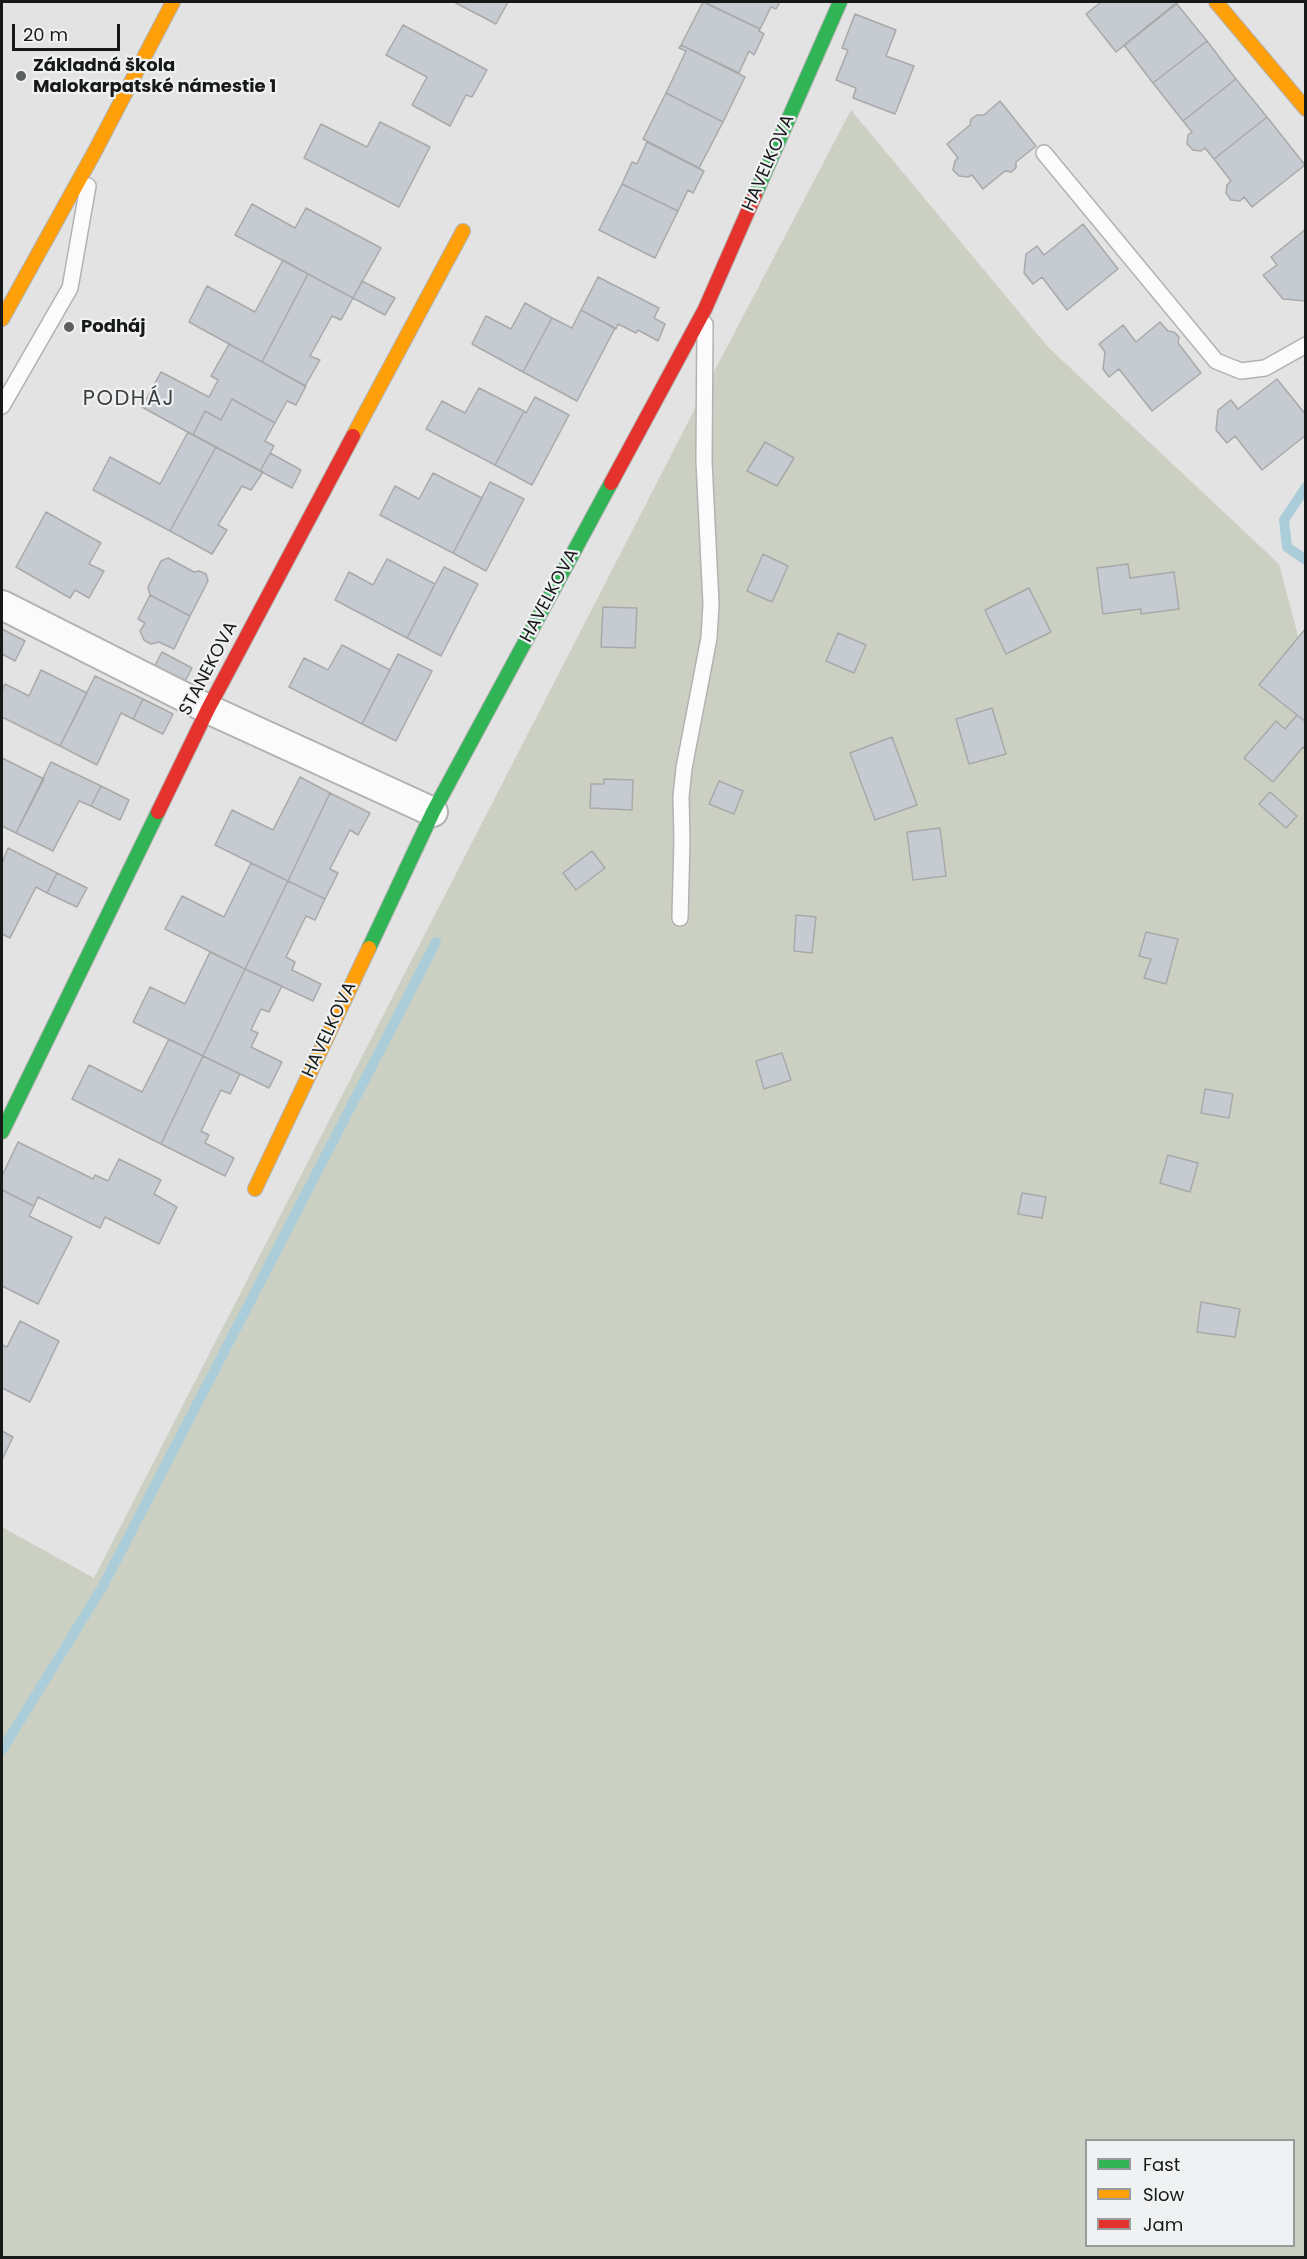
<!DOCTYPE html>
<meta charset="utf-8">
<style>
body{margin:0}
#map{position:relative;width:1307px;height:2259px;overflow:hidden;background:#e3e3e4;font-family:Poppins,sans-serif}
canvas{display:block}
.frame{position:absolute;inset:0;border:3px solid #171818;pointer-events:none}
.legend{position:absolute;left:1085px;top:2139px;width:210px;height:108px;box-sizing:border-box;background:#eff1f2;border:2px solid #999a9b;margin:0;padding:8px 10px;list-style:none;font-size:18px;color:#171818}
.legend li{display:flex;align-items:center;gap:12px;height:30px}
.legend b{width:30px;border:2px solid #999a9b}
.scale{position:absolute;left:12px;top:24px;width:108px;height:27px;box-sizing:border-box;border:3px solid #171818;border-top:0;padding-left:8px;font-size:18px;line-height:21px;white-space:nowrap;color:#171818;-webkit-text-stroke:4px #eff1f2;paint-order:stroke}
</style>
<div id="map">
<canvas width="1307" height="2259"></canvas>
<div class="frame"></div>
<ul class="legend">
<li><b style="height:8px;background:#30b455"></b>Fast</li>
<li><b style="height:8px;background:#ff9f0a"></b>Slow</li>
<li><b style="height:8px;background:#e5322d"></b>Jam</li>
</ul>
<div class="scale">20 m</div>
</div>
<script>
const context = document.querySelector('canvas').getContext('2d');
context.lineJoin = 'round';
function fillPath(path, color) { context.fillStyle = color; context.fill(path, 'evenodd'); }
function strokePath(path, color, width, dash) { context.strokeStyle = color; context.lineWidth = width; context.lineCap = dash ? 'butt' : 'round'; context.setLineDash(dash || []); context.stroke(path); }
function label(font, color, halo, rows, align = 'center') {
  context.font = font + ' Poppins,sans-serif'; context.lineWidth = 4.5; context.setLineDash([]); context.textBaseline = 'middle'; context.strokeStyle = halo; context.fillStyle = color; for (const [text, x, y, turn = 0] of rows) {
    context.save(); context.translate(x, y); context.rotate((+turn || 0) * Math.PI / 180); context.textAlign = isNaN(turn) ? turn : align; if (halo) context.strokeText(text, 0, 0); context.fillText(text, 0, 0); context.restore();
  }
}
fillPath(new Path2D(`
 M851 110 1048 347 1279 564 1305 662V2257H2V1527L94 1578 705 389ZM1086 2140H1294V2246H1086Z`), '#ccd0c3');
strokePath(new Path2D(`
 M1306 487 1284 520 1287 547 1306 560
 M2 1750 103 1586 436 942`), '#aacdd9', 10);
const building = new Path2D(`
 M454 2H508L496 24Z
 M703 2 760 29 759 31 764 34 754 55 749 51 739 73 681 45Z
 M704 2H780L776 9 771 7 760 29Z
 M1101 2H1179L1116 52 1086 14Z
 M1176 3 1207 41 1153 83 1124 45Z
 M855 14 896 30 886 56 914 66 895 114 853 98 856 88 836 80 848 50 842 48Z
 M403 25 487 70 472 97 466 95 450 126 412 105 427 77 386 55Z
 M1207 41 1236 79 1183 121 1153 83Z
 M681 45 745 77 723 122 666 93 686 51 679 48Z
 M1236 79 1267 117 1214 159 1205 148 1201 151 1193 150 1187 144 1188 135 1192 132 1183 121Z
 M666 93 723 122 699 168 643 139Z
 M1000 101 1036 146 1016 162V168L1011 172 1005 171 983 189 972 175 968 177 959 176 953 170 955 161 958 158 947 144 970 125 971 119 977 115H984Z
 M1267 117 1305 165 1252 207 1244 197 1240 201 1231 200 1226 193 1227 185 1231 181 1214 159Z
 M380 122 430 147 399 207 304 158 321 124 367 147Z
 M647 142 704 171 693 193 688 190 678 211 622 184 632 162 637 164Z
 M622 184 678 211 655 258 599 230Z
 M252 204 295 228 306 208 381 248 353 298 235 235Z
 M1083 224 1118 269 1067 310 1042 277 1033 284 1024 273 1026 254 1037 246 1044 255Z
 M1306 229V301L1283 299 1263 275 1277 265 1271 257Z
 M283 260 308 274 262 362 189 322 207 286 255 312Z
 M308 274 353 298 341 320 332 316 310 356 320 360 305 386 262 362Z
 M598 277 659 308 654 318 665 324 658 341 638 330 636 333 618 324 616 329 581 310Z
 M362 281 395 298 385 315 353 298Z
 M525 303 552 318 523 372 472 344 486 316 511 329Z
 M581 310 615 328 577 401 523 372 552 318 572 328Z
 M1160 322 1168 331 1174 332 1179 337 1178 343 1201 373 1152 411 1119 369 1109 377 1103 369 1105 352 1099 344 1123 325 1136 342Z
 M229 344 306 386 296 405 287 401 275 423 232 399 221 420 205 411 193 435 142 407 161 372 209 397 218 380 211 376Z
 M1277 379 1306 415V435L1262 470 1235 436 1227 443 1216 430 1218 410 1231 400 1238 409Z
 M479 388 524 411 495 465 426 429 442 401 465 413Z
 M535 397 569 415 532 485 495 465 524 411 526 413Z
 M232 399 275 423 265 441 274 446 260 471 193 435 205 411 221 420Z
 M188 432 216 447 170 531 93 490 110 457 160 484Z
 M765 442 794 458 777 486 747 471Z
 M216 447 263 472 251 490 242 486 218 525 227 530 212 554 170 531Z
 M270 453 301 470 292 488 260 471Z
 M433 473 482 498 453 553 380 515 395 486 419 499Z
 M490 482 524 499 486 571 453 553Z
 M46 512 101 543 89 564 104 571 89 598 75 590 70 598 16 567Z
 M763 554 788 566 772 602 747 591Z
 M168 558 194 572 199 571 206 574 208 581 190 616 150 595 148 587 161 561Z
 M387 559 435 584 407 638 335 600 349 572 373 585Z
 M1128 564 1130 578 1174 572 1179 609 1141 614V609L1103 614 1097 568Z
 M444 567 478 584 441 656 407 638Z
 M1029 588 1051 632 1006 654 985 610Z
 M150 595 190 616 174 649 159 642 151 644 144 640 140 631 145 623 138 619Z
 M603 607 637 608 635 648 601 647Z
 M1306 628V722L1259 685Z
 M2 629 25 641 15 661 2 654Z
 M838 633 866 645 854 673 826 661Z
 M342 645 390 670 362 724 289 687 304 658 328 670Z
 M162 652 192 668 183 685 153 669Z
 M398 654 432 671 396 741 362 724Z
 M41 670 87 693 60 746 2 717V691L5 684 29 696Z
 M95 676 143 699 133 719 121 713 97 765 60 746Z
 M143 699 173 714 163 734 133 719Z
 M992 708 1006 754 969 764 956 719Z
 M1297 715 1306 722V750L1303 747 1273 782 1244 758 1276 721 1285 729Z
 M892 737 917 805 875 820 850 753Z
 M2 758 44 779 16 833 2 826Z
 M51 762 101 786 91 806 79 801 53 851 16 833Z
 M300 777 330 793 288 881 215 845 232 810 273 830Z
 M604 779 633 780 632 810 590 808 591 784H604Z
 M719 781 743 791 734 814 709 804Z
 M101 786 129 800 120 820 91 806Z
 M1270 792 1297 816 1286 828 1259 804Z
 M330 793 370 813 358 835 350 830 330 869 338 873 325 899 288 881Z
 M940 828 946 876 913 880 907 832Z
 M8 848 57 873 47 893 36 887 10 938 2 934V863Z
 M592 851 605 868 576 890 563 873Z
 M251 863 288 881 245 969 165 929 182 896 224 917Z
 M57 873 87 888 77 907 47 893Z
 M288 881 325 899 315 920 306 916 286 957 295 962 292 970 321 984 313 1001 245 969Z
 M796 915 816 917 812 953 794 951Z
 M1146 932 1178 939 1166 984 1144 978 1151 959 1139 956Z
 M210 952 245 969 203 1056 133 1022 150 987 185 1004Z
 M245 969 282 986 269 1012 261 1009 251 1030 258 1033 251 1047 282 1062 269 1088 203 1056Z
 M169 1039 203 1056 161 1144 72 1099 89 1065 142 1092Z
 M782 1053 791 1080 764 1089 756 1061Z
 M203 1056 240 1074 230 1094 221 1090 201 1131 209 1135 205 1143 234 1158 225 1176 161 1144Z
 M1205 1089 1233 1094 1229 1118 1201 1113Z
 M18 1142 93 1179 95 1175 108 1181 119 1159 161 1180 154 1194 177 1207 159 1244 105 1217 100 1228 38 1197 34 1206 2 1190V1176Z
 M1168 1155 1198 1163 1190 1192 1160 1183Z
 M2 1190 34 1206 29 1216 72 1237 38 1304 2 1286Z
 M1022 1193 1046 1197 1042 1218 1018 1214Z
 M1201 1302 1240 1309 1235 1337 1197 1332Z
 M20 1321 59 1341 30 1402 2 1388V1345L7 1347Z
 M2 1431 13 1437 2 1460Z`);
fillPath(building, '#c5cbd1');
strokePath(building, '#a9a9aa', 1.5);
const lane = new Path2D(`
 M1044 153 1216 361 1241 371 1265 368 1306 345
 M2 406 70 288 88 186
 M680 918 682 840 681 797 684 768 709 638 711 604 704 461 705 324`);
const street = new Path2D(`
 M2 605 208 709 433 812`);
const fast = new Path2D(`
 M755 195 840 2
 M369 948 433 812 611 483
 M2 1132 158 812`);
const slow = new Path2D(`
 M1216 2 1306 109
 M2 319 94 153 173 2
 M353 436 463 231
 M255 1189 369 948`);
const jam = new Path2D(`
 M611 483 705 309 755 195
 M158 812 208 709 353 436`);
strokePath(lane, '#b2b2b2', 18);
strokePath(street, '#b2b2b2', 32);
strokePath(fast, '#b2b2b2', 16);
strokePath(slow, '#b2b2b2', 16);
strokePath(jam, '#b2b2b2', 16);
strokePath(lane, '#fbfbfb', 15);
strokePath(street, '#fbfbfb', 28);
strokePath(fast, '#30b455', 14);
strokePath(slow, '#ff9f0a', 14);
strokePath(jam, '#e5322d', 14);
for (const [x, y, r, color] of [
 [21,76,6,"#5e5f5f"],
 [69,327,6,"#5e5f5f"]
]) { const dot = new Path2D(); dot.arc(x, y, r, 0, 2 * Math.PI); context.fillStyle = color; context.fill(dot); strokePath(dot, '#eff1f2', 2); }
label('bold 18px', '#171818', '#eff1f2', [
 ["Základná škola",33,66],
 ["Malokarpatské námestie 1",33,87],
 ["Podháj",81,327]
], 'left');
label('18px', '#171818', '#eff1f2', [
 ["HAVELKOVA",769,163,-66],
 ["HAVELKOVA",550,596,-62],
 ["STANEKOVA",209,669,-62],
 ["HAVELKOVA",330,1030,-65]
]);
context.letterSpacing = '1.5px';
label('21px', '#3f4041', '#eff1f2', [
 ["PODHÁJ",129,400]
]);
context.letterSpacing = '0px';
</script>
